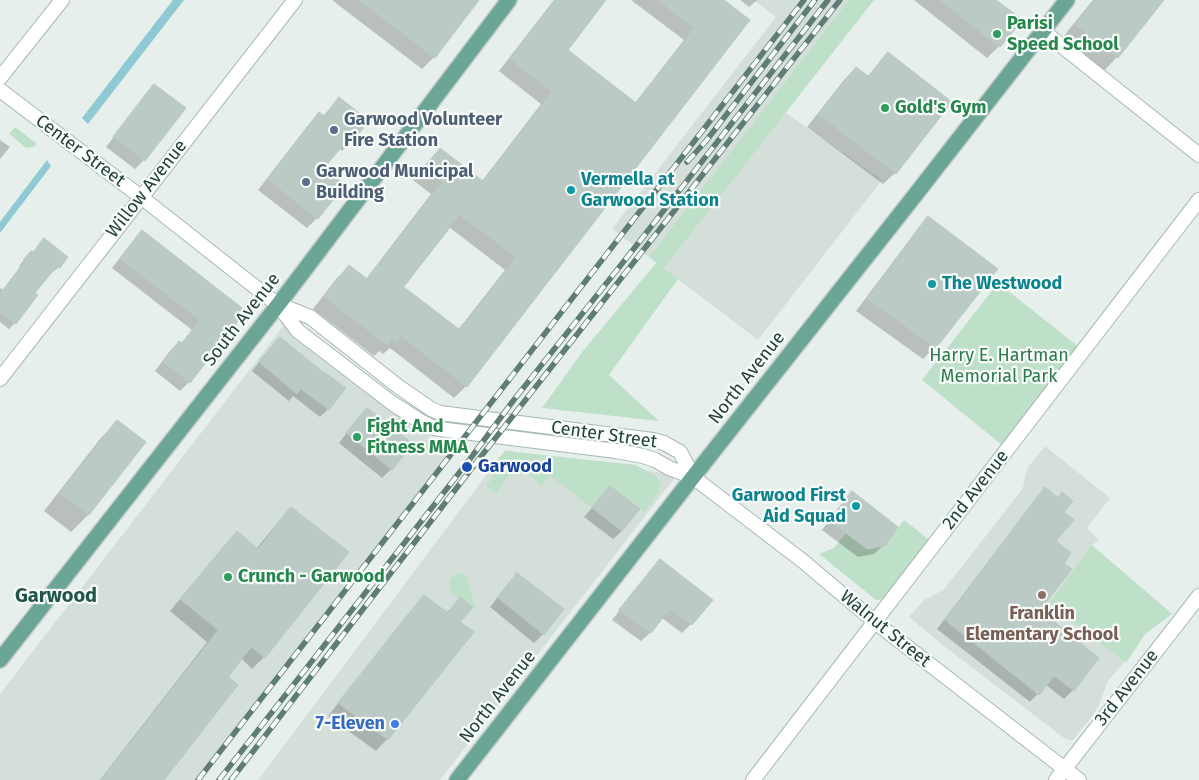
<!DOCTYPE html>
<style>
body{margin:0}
canvas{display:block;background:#e6efeb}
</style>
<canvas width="1199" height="780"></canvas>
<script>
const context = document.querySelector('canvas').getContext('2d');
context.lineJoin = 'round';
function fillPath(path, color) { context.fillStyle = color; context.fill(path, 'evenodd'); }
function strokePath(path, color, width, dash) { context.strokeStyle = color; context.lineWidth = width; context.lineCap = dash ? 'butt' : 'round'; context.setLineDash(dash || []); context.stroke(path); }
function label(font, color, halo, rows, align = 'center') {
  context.font = font + ' "Fira Sans",sans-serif'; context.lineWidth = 4.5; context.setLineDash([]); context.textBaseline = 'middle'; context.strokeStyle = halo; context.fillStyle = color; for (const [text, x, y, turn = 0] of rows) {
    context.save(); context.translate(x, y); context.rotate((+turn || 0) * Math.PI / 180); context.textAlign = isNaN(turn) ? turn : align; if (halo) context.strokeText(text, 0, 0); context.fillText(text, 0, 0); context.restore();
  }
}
fillPath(new Path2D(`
 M754 0H850L772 103 882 180 758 340 612 229 776 17Z
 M284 325 450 452 199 780H0V694Z
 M1045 446 1110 498 1087 528 1099 540 1092 545 1172 614 1145 634 1125 661 1108 681 1098 707 1089 720 1073 740H1069L1064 738 944 646 909 617 924 600 943 590 968 559 1023 488 1025 476 1029 466Z
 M505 450 677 475 440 780H258Z`), '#d4dfda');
fillPath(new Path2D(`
 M849 0H874L664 268 678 279 609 375 659 421 542 408 583 351 656 263 650 256Z
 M15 127 37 144 33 147 26 148 9 134Z
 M998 283 1079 347 1002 445 922 380Z
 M505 451 636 465 657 477 661 485 659 492 644 512 610 486 592 508 550 476 541 486 528 473 508 476 496 493 486 486 494 476 489 472Z
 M904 520 931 541 884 599 876 600 819 554 834 548 846 533 867 549 884 546Z
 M1091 545 1172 614 1145 634 1126 663 1050 603Z
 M458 573C462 574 463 573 466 576 468 579 473 602 476 608L460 597 458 599C449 592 444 578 458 573Z`), '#bfe0c8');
fillPath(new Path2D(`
 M173 0H184L88 124 82 118Z
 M47 160 51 166 0 233V222Z`), '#8ec9d4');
fillPath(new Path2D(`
 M332 0H478L434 57 422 69Z
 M554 0H605L566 50 635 103 684 40 631 0H722L466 386 454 398 390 348 383 354 379 351 374 356 313 309 337 278 349 266 366 279 431 194 413 180 428 161 440 149 482 181 541 104 499 71ZM449 227 505 270 458 330 402 288Z
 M740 0H757L749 7Z
 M914 0H994L999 46 987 58Z
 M1093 0H1162L1117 57 1100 75 1058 43Z
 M888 54 895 173 883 184 807 127 844 80 856 68 867 77Z
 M154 86 184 108 144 160 135 169 106 147 146 94Z
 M339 99 367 122 352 140 342 151 339 148 322 168 317 218 307 228 258 190 309 124 319 114 323 116Z
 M0 140 10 147 0 159Z
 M929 218 935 347 923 359 856 311 917 230Z
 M142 232 244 311 189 382 180 391 155 371 170 351 179 342 181 344 192 330 112 268 134 240Z
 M31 252 59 267 53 272 51 271 33 294 36 296 15 323 9 329 0 322V288L3 290 20 267 19 266Z
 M272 346 323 374 344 388 328 409 320 417 293 396 289 401 252 371Z
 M358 418 391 469 382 478 339 443Z
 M117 422 144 442 88 515 71 532 44 511 100 439Z
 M610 487 622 531 613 539 584 517Z
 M1045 489 1063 512 1054 541 1038 611 1073 690 1064 699 1046 685 1030 702 937 629 1037 498Z
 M852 493 884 545 874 554 858 557 822 530 843 502Z
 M291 508 348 553 264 657 252 669 241 658 226 677 163 780H100L207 642 170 611 226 544 237 532 256 549 280 520Z
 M652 569 691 624 682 633 662 618 650 633 641 641 612 620Z
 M517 575 543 634 534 643 490 607 508 584Z
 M424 597 446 613 460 599 458 623 387 739 376 751 328 716 413 609Z`), '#0003');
const building = new Path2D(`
 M359 0H479L435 58Z
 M555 0H606L568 50 636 103 694 28 658 0H724L750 20 467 387 401 336 396 343 391 339 387 345 324 297 349 265 367 279 442 182 424 168 440 148 483 181 552 92 510 59ZM460 215 516 257 460 330 404 287Z
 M940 0H996L1023 20 1000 47Z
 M1095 0H1164L1118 58 1075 25Z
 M888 52 952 102 896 174 818 114 856 67 868 76Z
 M154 84 186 108 145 161 113 137Z
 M339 97 369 121 353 141 349 138 324 168 345 185 318 219 267 179 319 112 324 116Z
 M928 216 998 269 936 348 867 299Z
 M142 230 246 311 190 383 163 362 179 341 182 343 200 320 120 259Z
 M44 238 68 257 60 268 57 266 35 293 38 295 16 324 0 312V294L25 261 23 260 31 251 33 252Z
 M280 337 324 373V372L346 388 329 410 301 389 297 394 259 362Z
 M367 408 413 444 392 470 346 433Z
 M117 420 146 442 89 515 60 493Z
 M610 486 640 509 622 531 592 508Z
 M1045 487 1058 498 1062 492 1073 501 1064 512 1074 520 1056 541 1071 553 1064 564 1072 569 1040 610 1099 658 1074 691 1054 676 1039 695 945 620Z
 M852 491 898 527 885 546 867 549 830 521Z
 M291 507 349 552 265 658 251 647 228 677 238 685 164 780H101L218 630 180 599 237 531 258 549Z
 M660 559 713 600 692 625 670 609 651 633 619 610Z
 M517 573 564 609 544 635 498 598Z
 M424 595 448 613 460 597 473 607 460 622 474 632 388 740 338 703Z`);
fillPath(building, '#bbcac4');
strokePath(building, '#b8c9c2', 1);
const minor = new Path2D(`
 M1043 31 1199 155
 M0 78 62 0
 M0 90 141 197 278 305 298 331 392 403 420 421 434 428 447 430 616 451 643 456 655 460 669 468 693 477 804 562 875 622 1079 780
 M280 305 310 317 399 387 431 409 440 413 653 440 664 443 680 452 693 477
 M0 379 295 0
 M753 780 1199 200
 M1056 780 1199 596`);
const major = new Path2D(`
 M0 660 278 305 509 0
 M457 780 693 477 916 194 1067 0`);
strokePath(minor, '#a8b8b2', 16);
strokePath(major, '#c2cac8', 18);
strokePath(minor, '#fff', 14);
strokePath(major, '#6aa596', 15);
const rail = new Path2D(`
 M687 162 706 141 815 0
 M198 780 804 0
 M219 780 470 459 513 401 636 246 828 0
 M231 780 479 459 840 0`);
strokePath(rail, '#5f7d75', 5.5);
strokePath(rail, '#f7fbf9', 4, [11]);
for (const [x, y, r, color] of [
 [997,34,5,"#2e9e5b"],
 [885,108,5,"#2e9e5b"],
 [334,130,5,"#5c6f8a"],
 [306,182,5,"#5c6f8a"],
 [571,190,5,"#0f9aa8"],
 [932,284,5,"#0f9aa8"],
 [357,437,5,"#2e9e5b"],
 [467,467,6,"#1a4fb4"],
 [856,506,5,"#0f9aa8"],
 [228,577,5,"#2e9e5b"],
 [1042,595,5,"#8d6e63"],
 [395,724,5,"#3f7fe0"]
]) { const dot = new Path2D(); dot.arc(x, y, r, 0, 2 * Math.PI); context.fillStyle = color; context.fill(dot); strokePath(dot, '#f7fbf9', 2); }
label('bold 18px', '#27864d', '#f7fbf9', [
 ["Parisi",1007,24],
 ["Speed School",1007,45],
 ["Gold's Gym",895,108],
 ["Fight And",367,427],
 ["Fitness MMA",367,448],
 ["Crunch - Garwood",238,577]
], 'left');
label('bold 18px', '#4e5e75', '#f7fbf9', [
 ["Garwood Volunteer",344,120],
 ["Fire Station",344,141],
 ["Garwood Municipal",316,172],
 ["Building",316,193]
], 'left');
label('18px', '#24423a', '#f7fbf9', [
 ["Center Street",80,151,37],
 ["Willow Avenue",147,189,-52],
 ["South Avenue",242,320,-52],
 ["North Avenue",747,378,-52],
 ["Center Street",604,435,8],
 ["2nd Avenue",976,490,-52],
 ["Walnut Street",885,629,39],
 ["3rd Avenue",1127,688,-52],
 ["North Avenue",498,697,-52]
]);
label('bold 18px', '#0d838f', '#f7fbf9', [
 ["Vermella at",581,180],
 ["Garwood Station",581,201],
 ["The Westwood",942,284],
 ["Garwood First",846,496,"right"],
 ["Aid Squad",846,517,"right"]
], 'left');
label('18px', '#2d7a4b', '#f7fbf9', [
 ["Harry E. Hartman",999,356],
 ["Memorial Park",999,377]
]);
label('bold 18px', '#164399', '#f7fbf9', [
 ["Garwood",478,467]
], 'left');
label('bold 18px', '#785e54', '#f7fbf9', [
 ["Franklin",1042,614],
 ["Elementary School",1042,635]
]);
label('bold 18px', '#366cbe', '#f7fbf9', [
 ["7-Eleven",385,724]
], 'right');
label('bold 20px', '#1f5548', '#f7fbf9', [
 ["Garwood",56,596]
]);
</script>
